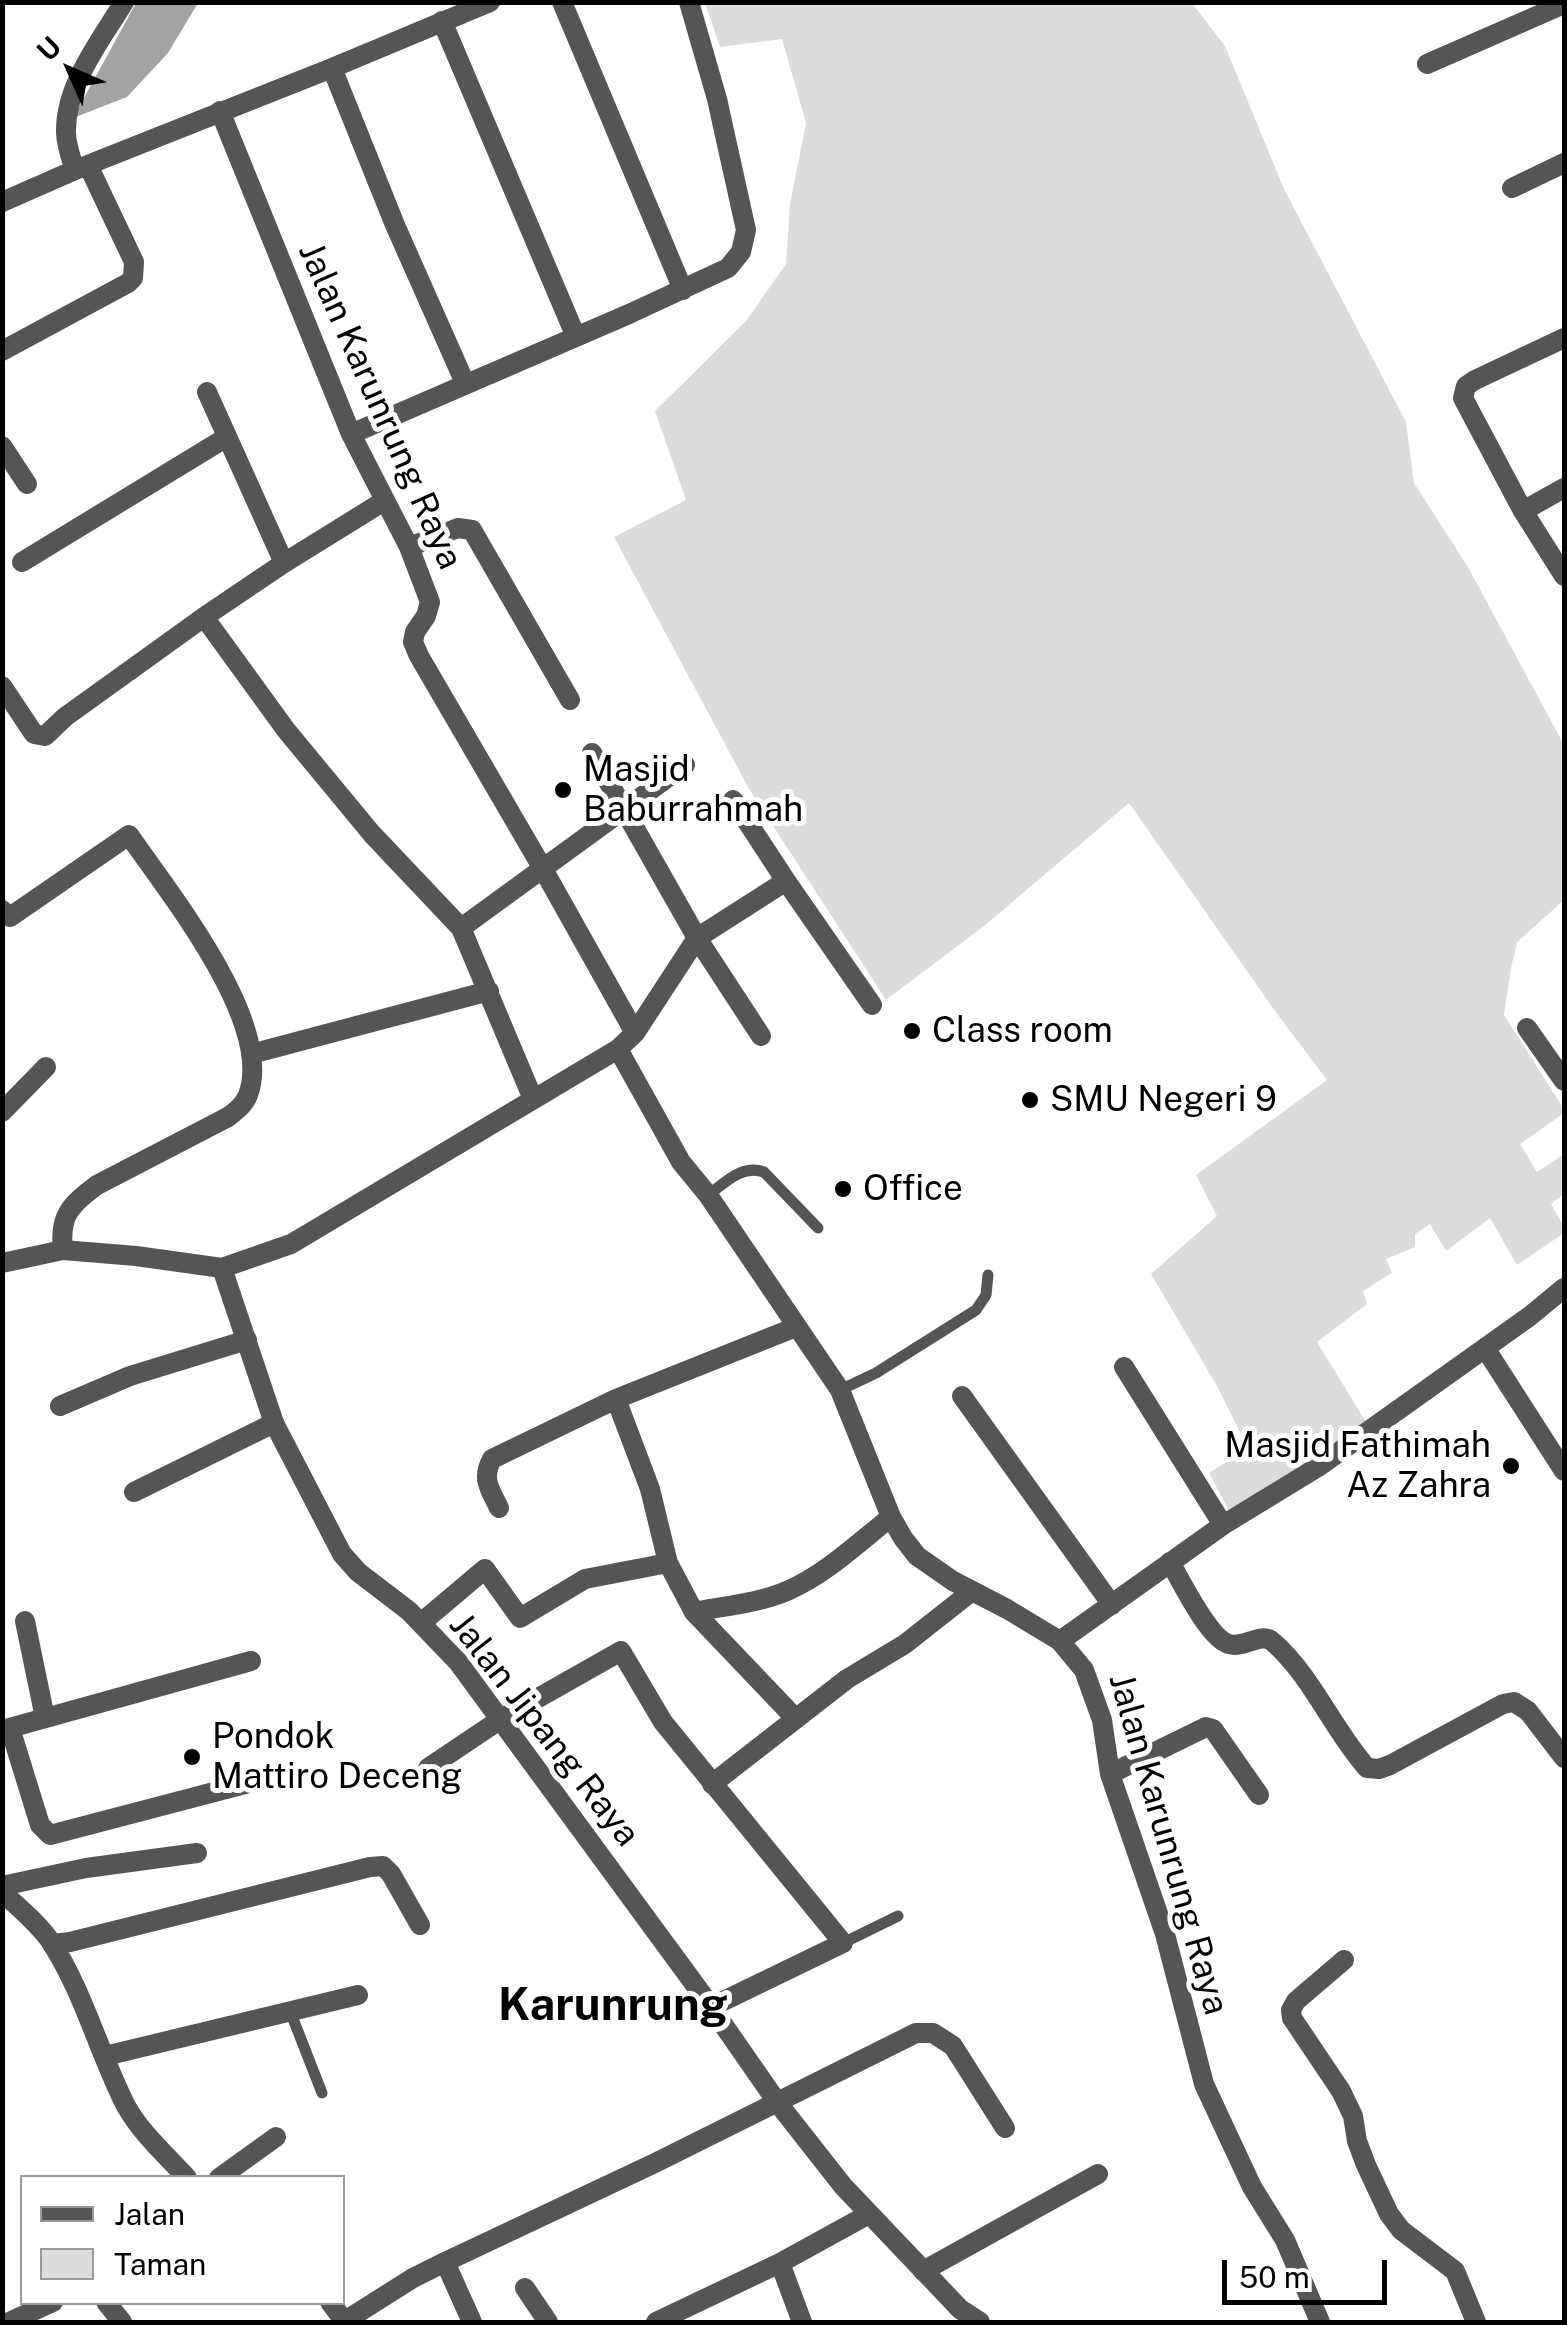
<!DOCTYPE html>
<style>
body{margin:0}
#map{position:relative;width:1567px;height:2325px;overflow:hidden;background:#fff;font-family:"Public Sans",sans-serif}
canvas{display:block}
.frame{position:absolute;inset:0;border:5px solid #000;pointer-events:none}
.legend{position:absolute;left:20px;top:2175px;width:325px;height:130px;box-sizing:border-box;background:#fff;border:2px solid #999;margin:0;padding:12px 18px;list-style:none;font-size:30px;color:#000}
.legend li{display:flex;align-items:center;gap:20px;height:50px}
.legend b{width:50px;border:2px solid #999}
.north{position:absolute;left:20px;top:20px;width:100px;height:100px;-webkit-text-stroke:8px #fff;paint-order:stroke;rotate:315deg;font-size:28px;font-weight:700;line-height:40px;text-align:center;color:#000}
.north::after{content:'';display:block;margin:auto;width:35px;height:45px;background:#000;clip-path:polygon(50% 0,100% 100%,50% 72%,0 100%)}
.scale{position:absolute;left:1222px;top:2260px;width:165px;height:45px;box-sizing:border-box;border:5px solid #000;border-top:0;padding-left:12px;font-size:30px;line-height:35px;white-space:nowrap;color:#000;-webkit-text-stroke:8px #fff;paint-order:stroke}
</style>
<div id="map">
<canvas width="1567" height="2325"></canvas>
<div class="frame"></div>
<ul class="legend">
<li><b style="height:12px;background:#555"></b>Jalan</li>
<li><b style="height:28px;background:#dcdcdc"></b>Taman</li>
</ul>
<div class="north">U</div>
<div class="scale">50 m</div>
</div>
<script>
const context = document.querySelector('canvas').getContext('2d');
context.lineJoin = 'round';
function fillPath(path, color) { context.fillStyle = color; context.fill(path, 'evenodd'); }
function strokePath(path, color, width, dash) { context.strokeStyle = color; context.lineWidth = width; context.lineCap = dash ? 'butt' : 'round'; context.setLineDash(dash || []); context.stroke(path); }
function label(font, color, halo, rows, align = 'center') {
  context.font = font + ' "Public Sans",sans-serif'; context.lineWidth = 10; context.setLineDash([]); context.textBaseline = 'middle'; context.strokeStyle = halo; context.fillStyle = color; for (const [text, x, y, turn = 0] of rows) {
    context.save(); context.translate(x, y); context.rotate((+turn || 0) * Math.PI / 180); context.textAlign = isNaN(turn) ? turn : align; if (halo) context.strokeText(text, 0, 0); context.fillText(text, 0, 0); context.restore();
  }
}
fillPath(new Path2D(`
 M705 3H1192L1225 46 1284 189 1406 422 1414 483 1468 567 1564 745V900L1517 942 1511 968 1504 1015 1564 1109V1113L1520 1144 1537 1172 1564 1154V1194L1551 1204 1564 1227V1233L1517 1265 1490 1218 1446 1251 1430 1224 1415 1234V1247L1386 1259 1392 1273 1363 1291 1367 1304 1317 1342 1369 1427 1233 1518 1209 1473 1248 1448 1217 1386 1151 1274 1217 1216 1196 1175 1327 1080 1275 1011 1129 803 984 926 886 1000 749 789 614 537 686 500 655 411 746 321 786 264 790 204 806 123 782 39 720 47Z`), '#dcdcdc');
fillPath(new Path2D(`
 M136 3H198L168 53 127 97 73 118Z`), '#a3a3a3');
strokePath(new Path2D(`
 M708 1195C725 1183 742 1164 764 1172L818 1228
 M840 1390 876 1373 976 1310 986 1295 988 1275
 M843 1943 898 1916
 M290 2011 322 2093`), '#555', 11);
strokePath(new Path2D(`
 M562 2 683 290
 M442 21 576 337
 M1427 64 1564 4
 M332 68 395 225 465 383
 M220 111 351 434 409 547 430 602 426 616 415 632 413 642 419 656 543 869 635 1033
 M75 170 332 68 490 2
 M1512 188 1564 163
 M1564 338 1475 380 1466 386 1463 398 1523 511 1564 576
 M2 351 128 283 133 278 134 262 88 165
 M207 392 284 563
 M351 434 629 314 728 268 741 252 746 230 717 99 689 2
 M2 446 27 484
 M1523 511 1564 488
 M409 547 458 528 472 530 570 700
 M22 562 227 437
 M204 617 286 730 372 834 461 928 533 1099
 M2 686 34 734 45 736 65 717 204 617 284 563 384 501
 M733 800 786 881 872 1005
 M2 910 10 917 129 835C168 892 275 1023 248 1095 244 1105 236 1111 228 1117L97 1185C70 1205 59 1216 63 1250
 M461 928 685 765
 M1527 1028 1564 1081
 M761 1036 697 938 786 881
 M618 1049 681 1162 708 1195 840 1390 891 1517 903 1538 917 1556 953 1581 1007 1609 1060 1641 1084 1670 1102 1720 1110 1774 1165 1934 1204 2084 1252 2187 1285 2240 1320 2322
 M251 1054 489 991
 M2 1112 46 1067
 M222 1268 291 1244 618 1049 635 1033 697 938 592 753
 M1485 1348 1564 1471
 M1124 1367 1223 1525
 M962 1396 1112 1605
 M616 1399 650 1489 668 1563
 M60 1406 130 1376 247 1340
 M134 1492 274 1423
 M499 1508C490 1489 481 1479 492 1459L616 1399 796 1327
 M1170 1562C1181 1581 1209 1639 1229 1644 1244 1649 1261 1631 1273 1642 1312 1676 1333 1730 1367 1768L1379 1769 1390 1765 1503 1704 1514 1702 1528 1711 1564 1758
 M694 1612C725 1606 759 1603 787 1591 826 1574 858 1543 891 1517
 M25 1621 45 1718
 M421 1623 485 1569 520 1618 585 1579 668 1563 694 1612 796 1719
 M1060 1641 1223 1525 1318 1467 1530 1316 1564 1288
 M10 1728 40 1825 50 1835 287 1773
 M2 1730 251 1661
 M428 1768 501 1719 621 1651 663 1722 843 1943 711 2007
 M1110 1774 1206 1727 1213 1729 1259 1795
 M712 1784 847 1679 905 1644 971 1592
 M2 1886 86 1868 197 1853
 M2 1892C19 1908 38 1923 51 1942 84 1993 99 2053 126 2106 141 2133 166 2155 187 2178
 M52 1944 70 1942 370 1867 383 1866 391 1874 420 1925
 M1344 1960 1296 2001 1291 2010 1292 2018 1341 2091 1353 2116 1357 2141 1366 2165 1389 2214 1401 2230 1455 2271 1476 2322
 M105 2056 358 1995
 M219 2178 276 2137
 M445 2262 472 2322
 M923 2271 1098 2174
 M525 2288 548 2322
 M106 2302 122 2322
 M330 2302 345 2322
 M345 2321 413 2278 445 2262 655 2163 916 2033H933L953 2046 1005 2128
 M9 2322 53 2302
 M656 2322 780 2263
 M802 2322 780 2263 869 2214`), '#555', 20);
strokePath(new Path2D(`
 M2 202 75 170C71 158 66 145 66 132 65 85 101 40 124 2
 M2 1263 63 1250 136 1256 222 1268 274 1423 342 1554 358 1572 409 1611 458 1662 704 1997 777 2102 843 2186 960 2309 980 2322`), '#555', 20);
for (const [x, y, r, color] of [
 [563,790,10,"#000"],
 [912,1031,10,"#000"],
 [1030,1100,10,"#000"],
 [843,1189,10,"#000"],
 [1511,1466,10,"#000"],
 [192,1757,10,"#000"]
]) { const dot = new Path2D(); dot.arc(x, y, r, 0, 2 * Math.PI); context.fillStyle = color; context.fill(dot); strokePath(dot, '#fff', 4); }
label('35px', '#000', '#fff', [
 ["Jalan Karunrung Raya",380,406,66],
 ["Jalan Jipang Raya",544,1730,52],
 ["Jalan Karunrung Raya",1168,1844,74]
]);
label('35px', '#000', '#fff', [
 ["Masjid",583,770],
 ["Baburrahmah",583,810],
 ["Class room",932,1031],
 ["SMU Negeri 9",1050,1100],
 ["Office",863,1189],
 ["Masjid Fathimah",1491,1446,"right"],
 ["Az Zahra",1491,1486,"right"],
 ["Pondok",212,1737],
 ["Mattiro Deceng",212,1777]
], 'left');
label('bold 45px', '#000', '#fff', [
 ["Karunrung",613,2006]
]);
</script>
